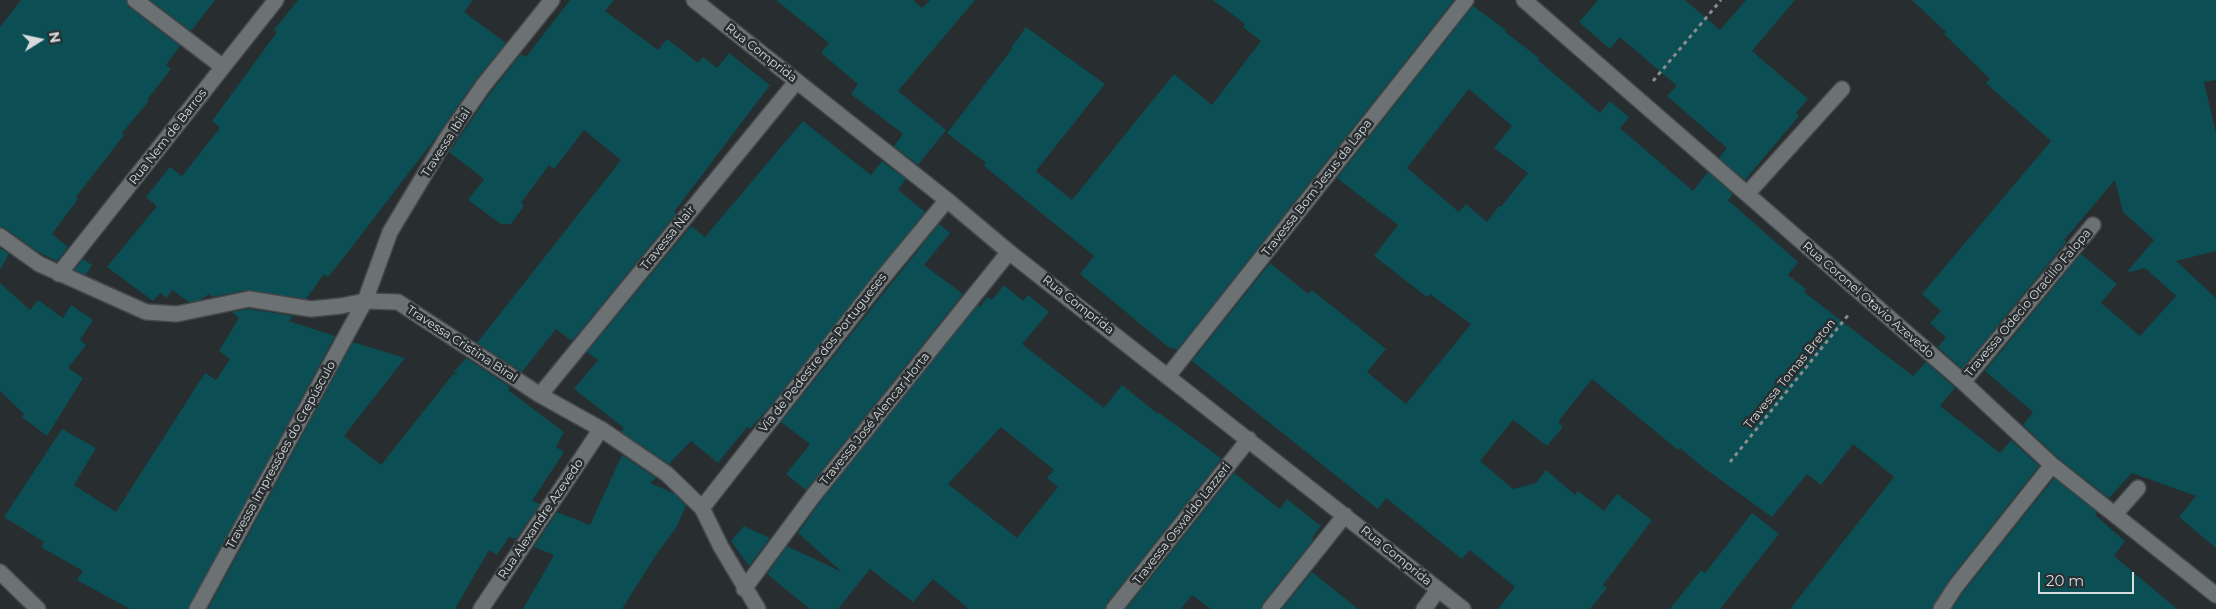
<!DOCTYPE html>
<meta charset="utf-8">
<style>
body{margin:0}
#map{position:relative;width:2216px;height:609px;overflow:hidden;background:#282d30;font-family:Montserrat,sans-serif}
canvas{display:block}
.north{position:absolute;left:15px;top:15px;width:50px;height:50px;-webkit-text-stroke:4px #282d30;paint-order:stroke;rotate:80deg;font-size:14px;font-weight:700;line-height:20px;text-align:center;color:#d8dbdd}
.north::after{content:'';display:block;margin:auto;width:18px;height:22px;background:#d8dbdd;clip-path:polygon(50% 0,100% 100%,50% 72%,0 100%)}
.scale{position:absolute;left:2038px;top:572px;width:96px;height:22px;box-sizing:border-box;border:2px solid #d8dbdd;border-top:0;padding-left:6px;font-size:15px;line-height:18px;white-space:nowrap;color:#d8dbdd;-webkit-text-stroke:4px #282d30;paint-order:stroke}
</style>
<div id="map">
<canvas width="2216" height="609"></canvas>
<div class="north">N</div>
<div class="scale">20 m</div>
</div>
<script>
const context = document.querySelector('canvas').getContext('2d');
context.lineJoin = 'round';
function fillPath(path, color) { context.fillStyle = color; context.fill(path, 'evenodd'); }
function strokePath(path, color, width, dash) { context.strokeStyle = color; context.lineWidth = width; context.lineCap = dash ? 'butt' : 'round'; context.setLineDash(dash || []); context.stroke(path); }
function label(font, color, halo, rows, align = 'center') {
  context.font = font + ' Montserrat,sans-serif'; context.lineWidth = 5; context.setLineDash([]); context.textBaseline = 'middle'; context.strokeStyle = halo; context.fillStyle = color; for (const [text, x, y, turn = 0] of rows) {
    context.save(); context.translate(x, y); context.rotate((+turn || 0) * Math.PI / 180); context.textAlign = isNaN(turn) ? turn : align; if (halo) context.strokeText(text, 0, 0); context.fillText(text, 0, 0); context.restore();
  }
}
fillPath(new Path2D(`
 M21 0H126L129 7 180 46 166 65 171 69 147 100 149 101 122 133 124 135 76 197 78 199 52 234 68 247 57 261 38 252 5 228 0 227V27Z
 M150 0H215L191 31Z
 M298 0H473L464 12 506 43 475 81 434 140 345 256 328 277 324 274 306 299 247 290 212 297 209 294 200 300 189 302 172 290 167 298 160 293 153 301 107 267 157 206 146 197 170 167 182 176 220 128 212 121 277 32 274 30Z
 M570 0H614L605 11 658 50 667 39 698 63 703 57 717 68 729 53 770 85 674 212 676 214 572 341 556 329 522 372 477 343 621 160 584 130 554 169 549 165 521 203 524 206 511 224H501L468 200 484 179 449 152 491 92 521 54 526 57Z
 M776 0H913L922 8 930 0H975L898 91 946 130 918 165 894 146 903 134 851 94 858 84 821 53 829 43Z
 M1213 0H1454L1177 350 1168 347 1080 274 1094 256 984 166 986 163 947 133 1012 49 1011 48 1026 27 1105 84 1036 171 1072 200 1174 74 1212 105 1261 41 1243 27 1245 24Z
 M1598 0H1685L1720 30 1746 0H1795L1752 51 1808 99 1796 113 1799 116 1745 180 1719 158 1727 148 1667 96 1677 86 1620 37 1610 49 1579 22Z
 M1912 0H2216V80L2204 82 2216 133V251L2176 261 2216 298V548L2179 517 2196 496 2132 473 2109 498 2058 458 2023 425 2033 412 1985 371 2081 254 2117 284 2101 303 2140 336 2176 296 2145 268 2126 273 2154 240 2123 212 2115 180 2064 240 2066 242 1962 369 1938 347 1946 337 1930 323 1941 311 1922 294 2051 141 1986 83 1990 79 1944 34 1946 32Z
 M1473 6 1506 30 1505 32 1539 58 1538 60 1600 113 1610 101 1629 117 1620 128 1693 191 1708 172 1733 194 1728 200 1798 262 1788 275 1806 289 1804 292 1913 376 1926 362 1955 388 1940 406 2000 453 2011 440 2039 466 1949 580 1932 609H1790L1894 477 1853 444 1821 485 1807 474 1772 517 1704 468 1680 448 1678 450 1592 379 1558 422 1563 427 1547 446 1513 420 1480 461 1513 489 1536 483 1546 470 1575 495 1578 491 1604 511 1617 494 1652 520 1603 585 1607 588 1590 609H1498L1515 587 1470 550 1462 559 1386 498 1378 509 1192 361 1270 263 1308 294 1312 290 1386 349 1367 372 1406 404 1471 324 1430 294 1427 297 1374 256 1398 225 1337 178ZM1469 89 1512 126 1494 148 1528 173 1501 207 1499 206 1487 222 1466 204 1459 212 1407 168Z
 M803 121 871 175 882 161 906 179 898 190 925 212 766 411 750 429 747 427 718 463 691 441 669 464 621 432 624 428 574 389 598 360 587 352 691 226 705 237Z
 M939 224 950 233 924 265 963 294 806 490 786 474 810 444 781 422Z
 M0 248 9 254 0 270Z
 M83 259 92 265 86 275 74 270Z
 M0 283 30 310 38 300 63 318 71 305 93 320 80 340 86 345 68 368 83 378 47 436 22 417 24 414 0 391Z
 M1004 285 1023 301 1028 295 1049 312 1022 344 1104 408 1122 385 1158 414 1159 413 1221 458 1219 462 1107 603 1105 609H969L933 579 913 602 870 569 838 609H810L767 574 787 546 842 572 798 533 820 502 978 305 980 307 987 297 992 300ZM1001 427 1054 470 1047 478 1058 487 1017 538 948 484Z
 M249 309 293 316 289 321 335 336 188 609H130L77 580 83 571 41 547 44 542 4 517 62 429 96 448 74 485 116 512 205 373 216 380 230 359 219 351 239 318 232 312Z
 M353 342 405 358 344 436 381 465 453 374 458 375 454 372 466 358 510 387 508 390 564 432 556 447 564 452 532 501 540 504 516 539 509 537 497 555 489 550 455 609H208Z
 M622 455 656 478 650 483 675 494 686 506 676 528 658 552 622 609H523L554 555 534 547 557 512 590 525Z
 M1234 473 1280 509 1287 499 1321 526 1312 538 1314 539 1263 603 1261 609H1211L1192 595 1181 609H1126Z
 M2054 478 2097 512 2095 515 2125 541 2114 556 2177 609H1952L1964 591Z
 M1752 513 1779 534 1720 609H1670L1701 570 1705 573Z
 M744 526 770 538 749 566 731 541Z
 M1312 572 1358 609H1282Z`), '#0b4e53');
const minor = new Path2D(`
 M135 0 223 67
 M694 0 947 200 1009 252 1463 609
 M1524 0 1963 382 2052 465 2216 595
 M1747 194 1842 89
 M0 236 39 264 146 312 177 314 249 299 311 309 341 306 365 301 398 302 540 395 601 429 667 474 702 508 721 547 758 609
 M59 274 276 0
 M1168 376 1466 0
 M1963 382 2093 225
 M540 395 796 82
 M702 508 880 281 947 200
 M2115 514 2138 488
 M0 572 38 609
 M744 589 813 496 1009 252
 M197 609 365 301 390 232 446 139 483 86 552 0
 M481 609 601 429
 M1114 609 1249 439
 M1270 609 1345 515
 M1424 609 1438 590
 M1941 609 1956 586 2052 465`);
strokePath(minor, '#45494b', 18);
strokePath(new Path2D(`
 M1653 81 1721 0
 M1730 462 1849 314`), '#888c8e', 3, [4, 4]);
strokePath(minor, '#6c7274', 15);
label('12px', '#d8dbdd', '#282d30', [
 ["Rua Comprida",761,53,38],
 ["Rua Nem de Barros",168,137,-52],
 ["Travessa Ibiai",446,143,-57],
 ["Travessa Bom Jesus da Lapa",1317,188,-52],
 ["Travessa Nair",668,238,-51],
 ["Rua Coronel Otavio Azevedo",1868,300,41],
 ["Travessa Odecio Oracilio Falopa",2028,303,-50],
 ["Rua Comprida",1078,305,38],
 ["Travessa Cristina Biral",462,344,33],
 ["Via de Pedestre dos Portugueses",823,353,-52],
 ["Travessa Tomas Breton",1790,374,-51],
 ["Travessa José Alencar Horta",875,419,-51],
 ["Travessa Impressões do Crepúsculo",281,455,-61],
 ["Rua Alexandre Azevedo",541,519,-56],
 ["Travessa Oswaldo Lazzeri",1182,524,-52],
 ["Rua Comprida",1396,556,39]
]);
</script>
